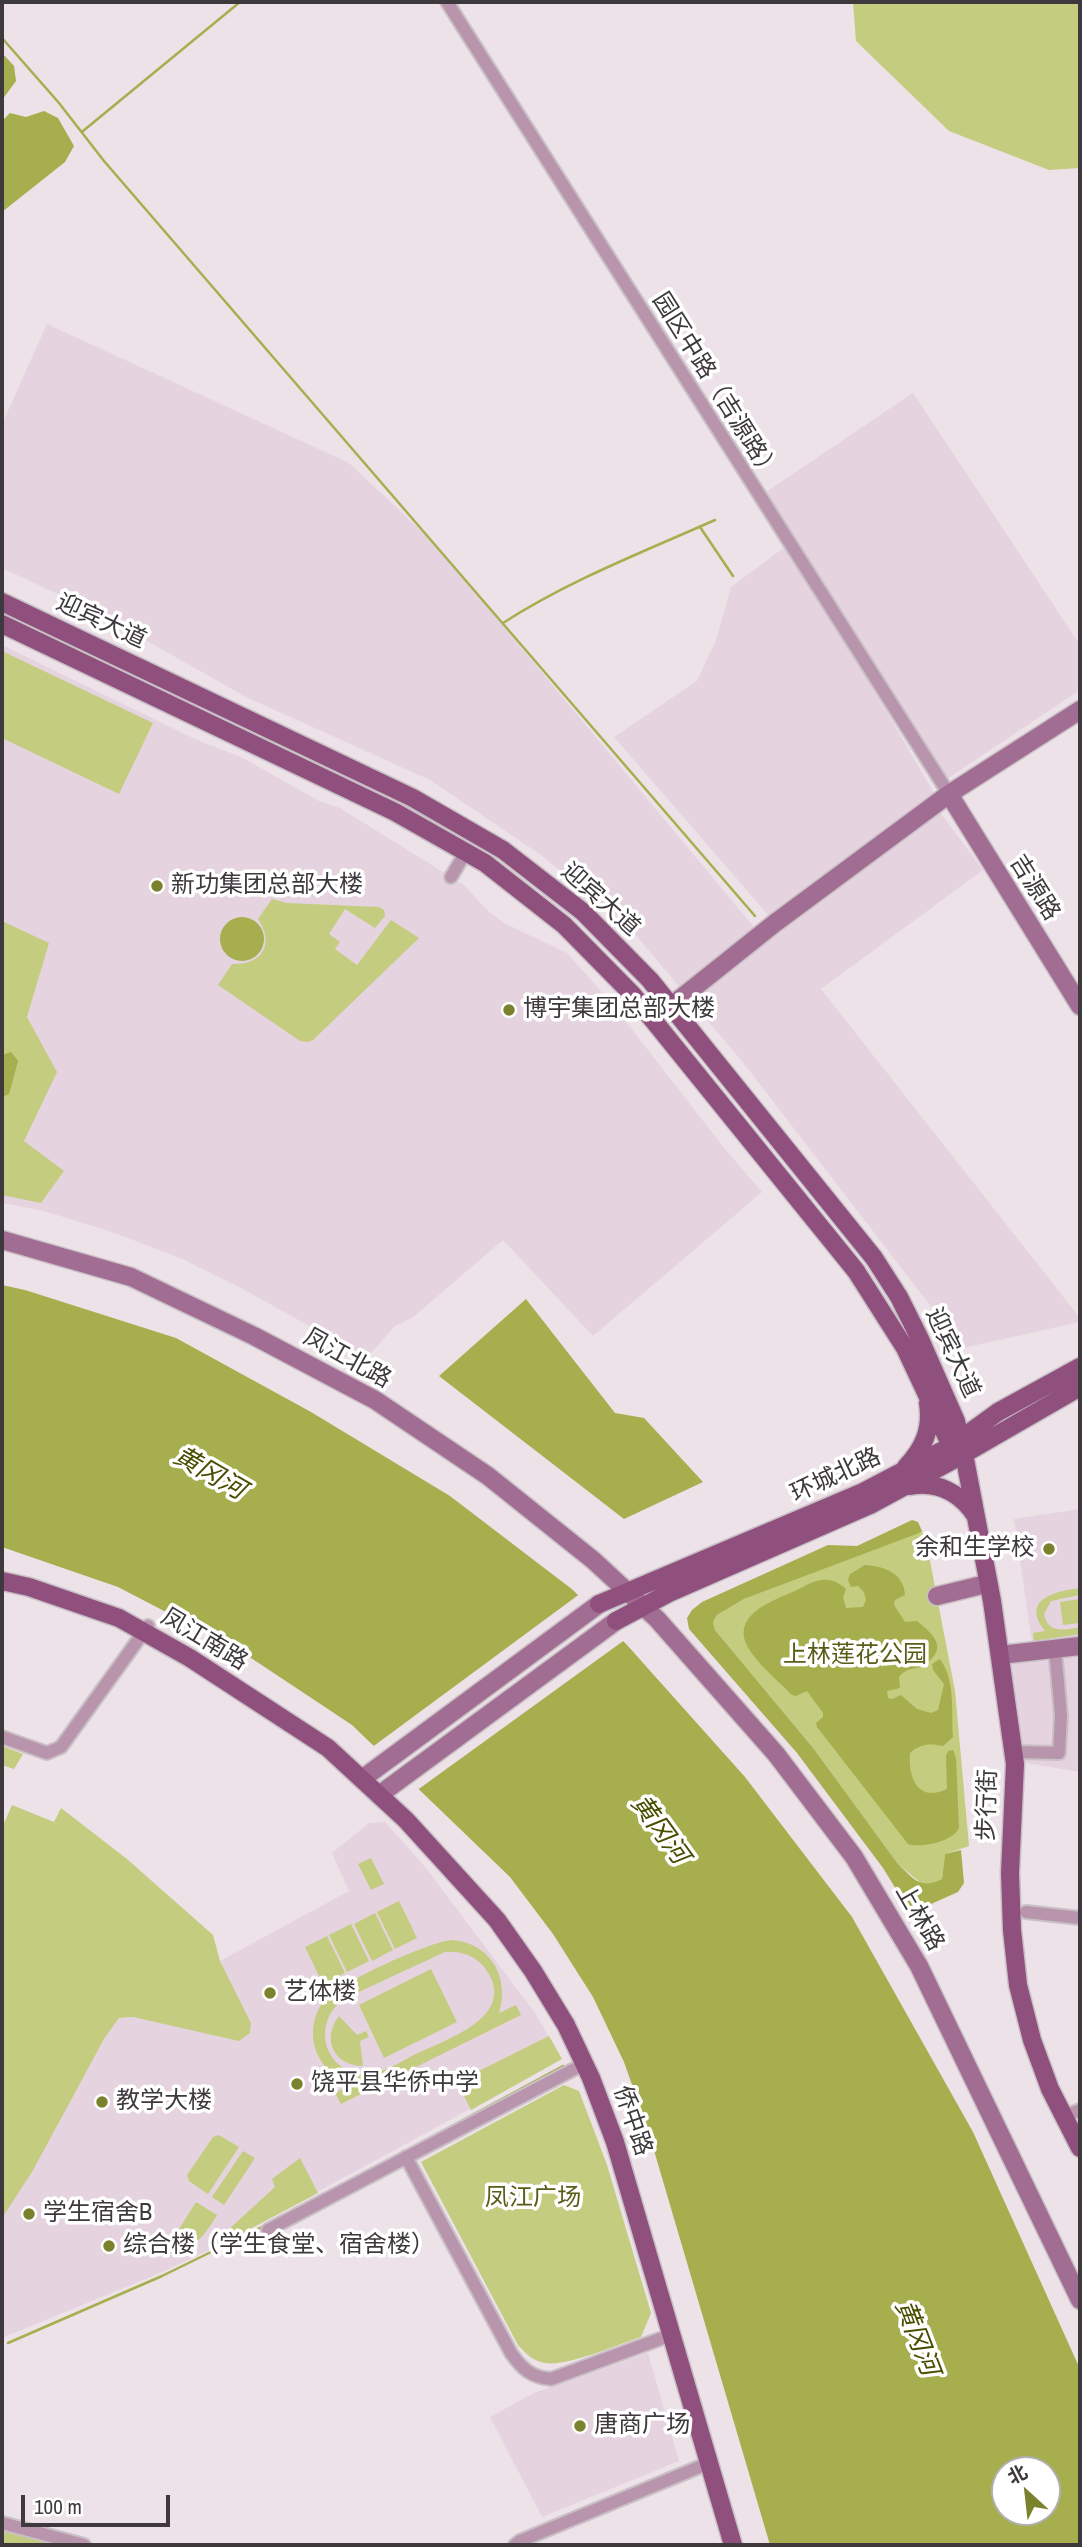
<!DOCTYPE html>
<meta charset="utf-8">
<style>
body{margin:0}
#map{position:relative;width:1082px;height:2547px;overflow:hidden;background:#ece2e8;font-family:"Archivo Narrow","Noto Sans SC",sans-serif}
canvas{display:block}
.frame{position:absolute;inset:0;border:4px solid #3d393c;pointer-events:none}
.north{position:absolute;left:991px;top:2456px;width:70px;height:70px;box-sizing:border-box;background:#fff;border:2px solid #b1b0b1;border-radius:50%;rotate:333deg;font-size:19px;font-weight:700;line-height:28px;text-align:center;color:#3d393c}
.north::after{content:'';display:block;margin:auto;width:24px;height:32px;background:#7b822d;clip-path:polygon(50% 0,100% 100%,50% 72%,0 100%)}
.scale{position:absolute;left:21px;top:2495px;width:149px;height:32px;box-sizing:border-box;border:4px solid #3d393c;border-top:0;padding-left:9px;font-size:21px;line-height:24px;white-space:nowrap;color:#3d393c;-webkit-text-stroke:5px #fff;paint-order:stroke}
</style>
<div id="map">
<canvas width="1082" height="2547"></canvas>
<div class="frame"></div>
<div class="north">北</div>
<div class="scale">100 m</div>
</div>
<script>
const context = document.querySelector('canvas').getContext('2d');
context.lineJoin = 'round';
function fillPath(path, color) { context.fillStyle = color; context.fill(path, 'evenodd'); }
function strokePath(path, color, width, dash) { context.strokeStyle = color; context.lineWidth = width; context.lineCap = dash ? 'butt' : 'round'; context.setLineDash(dash || []); context.stroke(path); }
function label(font, color, halo, rows, align = 'center') {
  context.font = font + ' "Archivo Narrow","Noto Sans SC",sans-serif'; context.lineWidth = 7; context.setLineDash([]); context.textBaseline = 'middle'; context.strokeStyle = halo; context.fillStyle = color; for (const [text, x, y, turn = 0] of rows) {
    context.save(); context.translate(x, y); context.rotate((+turn || 0) * Math.PI / 180); context.textAlign = isNaN(turn) ? turn : align; if (halo) context.strokeText(text, 0, 0); context.fillText(text, 0, 0); context.restore();
  }
}
fillPath(new Path2D(`
 M47 324 349 463 434 543 754 927 769 916 614 737 697 681 716 640 731 587 789 544 766 492 913 393 1080 645V690L947 779 797 557 935 795 942 815 983 870 821 989 1080 1318V1322L963 1348 745 1065 624 921 538 853 430 780 246 697 96 612 2 568V424Z
 M2 645 195 739 243 758 319 801 340 808 464 885 488 911 504 923 567 953 609 1000 725 1149 762 1192 593 1336 503 1240 412 1318 395 1326 367 1358 241 1288 180 1258 112 1232 44 1211 2 1203Z
 M1080 1509V1636L1032 1643 1014 1519Z
 M1080 1646V1772L1020 1762 1009 1654Z
 M385 1822 426 1868 535 2013 562 2059 218 2246 160 2273 2 2338V2218L104 2039 119 2018 133 2017 172 2025 251 2023 220 1961 349 1891 332 1853 369 1823Z
 M648 2353 679 2461 542 2517 490 2417 534 2393Z`), '#e5d4df');
fillPath(new Path2D(`
 M853 2H1080V168L1049 170 949 131 856 41Z
 M2 651 153 723 119 794 2 738Z
 M272 899 287 903 379 907 384 910 385 916 375 928 345 909 329 934 340 942 335 949 357 965 391 920 419 938 313 1040 308 1042 300 1041 218 985 232 964C262 965 275 945 258 919Z
 M2 921 49 943 27 1017 57 1072 24 1141 64 1171 41 1203 2 1195Z
 M922 1531 927 1545 955 1691 969 1846 945 1854 942 1879 931 1885 922 1884 898 1864 814 1749 715 1630 713 1622 717 1615 744 1599Z
 M1080 1588V1595L1051 1601 1044 1614C1048 1634 1064 1630 1080 1627V1634L1034 1641 1033 1633 1045 1631C1020 1599 1056 1591 1080 1588Z
 M1080 1599V1623L1063 1625 1060 1602Z
 M2 1746 23 1754 14 1769 2 1765Z
 M12 1805 54 1822 61 1808 127 1859 213 1935 220 1961 251 2023 250 2033 239 2041 133 2017 119 2018 104 2039 32 2172 2 2218V1828Z
 M371 1858 384 1884 371 1890 358 1864Z
 M399 1901 417 1938 395 1949 377 1912Z
 M375 1913 393 1950 372 1961 354 1924Z
 M351 1924 369 1961 347 1972 329 1935Z
 M327 1936 345 1973 323 1984 305 1947Z
 M452 1940C491 1943 510 1978 499 2013L516 2005 521 2015 341 2104 335 2093 353 2084C335 2078 321 2067 315 2048 310 2031 314 2012 326 1998 341 1982 431 1941 452 1940ZM445 1952C460 1951 474 1955 484 1967 521 2014 449 2039 418 2053 403 2060 385 2073 368 2074 359 2075 350 2073 343 2068 316 2049 321 2011 348 1997Z
 M431 1969 457 2022 384 2058 359 2005Z
 M339 2016 357 2035 366 2031 369 2037 360 2041 363 2066C334 2066 321 2039 339 2016Z
 M549 2036 562 2059 471 2110 457 2082Z
 M564 2085 579 2091 607 2165 651 2313 641 2337C619 2344 567 2367 545 2363 533 2361 526 2354 518 2345L421 2162Z
 M219 2135 239 2147 208 2194 189 2181 187 2175 213 2137Z
 M243 2151 255 2158 224 2205 212 2197Z
 M300 2158 318 2193 218 2246 215 2242 275 2187 272 2179Z
 M196 2202 217 2215C207 2233 188 2258 164 2253Z
 M2 2530 54 2545H2Z`), '#c4cc7f');
fillPath(new Path2D(`
 M2 53 14 66 16 81 2 100Z
 M44 111 58 118 74 146 65 162 2 212V121L10 113 26 117Z
 M220 939a22 22 0 1 1 44 0a22 22 0 1 1-44 0Z
 M11 1052 18 1061 9 1094 5 1096 2 1094V1055Z
 M2 1285 25 1290 176 1338 311 1412 450 1496 573 1590 627 1645 745 1777 852 1917 973 2132 1080 2369V2545H770L648 2130 624 2062 593 1997 553 1934 510 1877 352 1725 239 1650 118 1587 2 1547ZM1005 2470H1047V2512H1005Z
 M526 1299 615 1413 644 1418 703 1482 624 1519 439 1376Z
 M912 1520 918 1522 922 1531 919 1533 744 1599 717 1615 713 1622 715 1630 814 1749 898 1864C914 1879 920 1890 942 1879L945 1854 961 1850 964 1883 958 1892 920 1909H913L904 1902 883 1868 797 1753 689 1629 687 1618 692 1610 702 1602 828 1545 857 1546Z
 M865 1565C884 1566 904 1573 905 1595L895 1600 894 1605 905 1622 917 1621C934 1635 949 1648 924 1665 914 1671 908 1666 899 1677L900 1688 887 1691 888 1698 892 1699 901 1695 917 1709 931 1713 938 1710 944 1684 933 1670 932 1664 940 1659C956 1681 951 1712 953 1737L943 1746C929 1743 920 1744 910 1753 908 1778 918 1803 947 1789L946 1756 948 1751 953 1750 956 1758 959 1828C952 1842 922 1848 908 1844L817 1727 816 1723 823 1717V1713L807 1691 796 1696 792 1695C779 1681 747 1656 744 1637 740 1610 778 1599 797 1590 805 1586 813 1581 822 1580 832 1579 839 1583 846 1589L843 1597 846 1608 863 1607 866 1600 864 1592 858 1586 851 1587 848 1580 850 1574Z`), '#a6ae4d');
fillPath(new Path2D(`
 M581 1593 626 1639 416 1791 371 1748Z`), '#ece2e8');
strokePath(new Path2D(`
 M2 38 59 103 104 161 755 916
 M83 131 240 2
 M700 527 733 576
 M503 623C570 580 643 552 715 520
 M411 2148 563 2066
 M8 2343 162 2276 266 2225`), '#a6ae4d', 2.5);
const street = new Path2D(`
 M447 2 949 794
 M451 877 467 850
 M2 1737 47 1753 61 1747 148 1626
 M1019 1752 1059 1753 1061 1716 1055 1649
 M1026 1912 1080 1918
 M1072 2113 1080 2110
 M406 2157 511 2353C522 2369 531 2377 551 2379L671 2335
 M268 2230 584 2064
 M2 2523 84 2545
 M515 2545 520 2541 709 2463`);
const secondary = new Path2D(`
 M949 794 1080 1006
 M671 1006 775 923 949 794 1080 710
 M2 1240 131 1277 254 1336 375 1400 488 1476 593 1560 657 1619 776 1754 854 1857 919 1966 1080 2300
 M937 1596 986 1584
 M1009 1654 1080 1646
 M362 1779 599 1604
 M379 1795 616 1621`);
const primary = new Path2D(`
 M2 602 413 798 503 850 583 912 650 980 874 1258 899 1297 920 1339 956 1421 964 1454 992 1601 1015 1764 1010 1873 1012 1930 1018 1985 1032 2040 1050 2089 1080 2148
 M2 624 395 812 485 863 564 925 632 994 856 1271 905 1348 951 1446
 M906 1467C924 1448 932 1429 928 1403
 M910 1486C938 1481 960 1493 975 1515
 M2 1581 29 1587 119 1618 190 1658 328 1748 406 1820 497 1920 533 1971 566 2025 591 2078 615 2142 733 2545
 M599 1604 863 1492 951 1446 998 1412 1080 1367
 M616 1621 669 1593 870 1505 964 1454 1080 1387`);
strokePath(street, '#c9c0c6', 16);
strokePath(secondary, '#c9c0c6', 21);
strokePath(primary, '#c9c0c6', 21);
strokePath(street, '#b995ad', 12);
strokePath(secondary, '#a26d92', 18);
strokePath(primary, '#8f507e', 18);
for (const [x, y, r, color] of [
 [157,886,7,"#7b822d"],
 [509,1010,7,"#7b822d"],
 [1049,1549,7,"#7b822d"],
 [270,1993,7,"#7b822d"],
 [297,2084,7,"#7b822d"],
 [102,2102,7,"#7b822d"],
 [29,2214,7,"#7b822d"],
 [109,2246,7,"#7b822d"],
 [580,2426,7,"#7b822d"]
]) { const dot = new Path2D(); dot.arc(x, y, r, 0, 2 * Math.PI); context.fillStyle = color; context.fill(dot); strokePath(dot, '#fff', 2.5); }
label('24px', '#3d393c', '#fff', [
 ["园区中路（吉源路）",715,387,58],
 ["迎宾大道",101,622,25],
 ["吉源路",1034,888,58],
 ["迎宾大道",600,900,42],
 ["迎宾大道",952,1353,65],
 ["凤江北路",347,1359,29],
 ["环城北路",836,1476,-25],
 ["凤江南路",204,1640,31],
 ["步行街",988,1805,-88],
 ["上林路",919,1918,60],
 ["侨中路",632,2121,71]
]);
label('24px', '#3d393c', '#fff', [
 ["新功集团总部大楼",171,886],
 ["博宇集团总部大楼",523,1010],
 ["余和生学校",1035,1549,"right"],
 ["艺体楼",284,1993],
 ["饶平县华侨中学",311,2084],
 ["教学大楼",116,2102],
 ["学生宿舍B",43,2214],
 ["综合楼（学生食堂、宿舍楼）",123,2246],
 ["唐商广场",594,2426]
], 'left');
label('24px', '#585d17', '#fff', [
 ["上林莲花公园",855,1656],
 ["凤江广场",533,2199]
]);
label('italic 26px', '#494e00', '#fff', [
 ["黄冈河",209,1474,30],
 ["黄冈河",659,1830,54],
 ["黄冈河",916,2338,69]
]);
</script>
